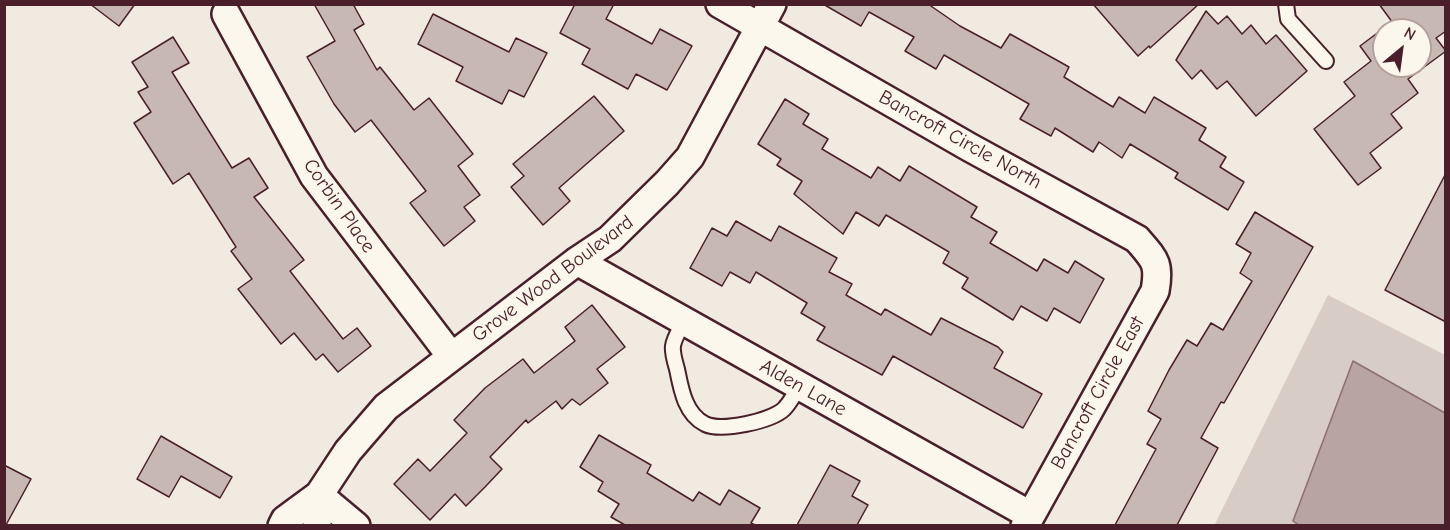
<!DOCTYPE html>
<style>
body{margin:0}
#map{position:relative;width:1450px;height:530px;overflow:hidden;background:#f0eae0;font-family:"Comic Neue",sans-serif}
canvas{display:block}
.frame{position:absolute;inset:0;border:6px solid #4a1f2b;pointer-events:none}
.north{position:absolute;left:1372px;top:18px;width:60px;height:60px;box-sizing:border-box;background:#fbf7ec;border:2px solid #b4a19f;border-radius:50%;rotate:29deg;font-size:16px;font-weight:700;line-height:24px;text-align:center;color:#4a1f2b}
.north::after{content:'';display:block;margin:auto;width:21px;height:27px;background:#4a1f2b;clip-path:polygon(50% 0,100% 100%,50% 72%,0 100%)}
</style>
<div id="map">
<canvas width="1450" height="530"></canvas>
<div class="frame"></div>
<div class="north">N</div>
</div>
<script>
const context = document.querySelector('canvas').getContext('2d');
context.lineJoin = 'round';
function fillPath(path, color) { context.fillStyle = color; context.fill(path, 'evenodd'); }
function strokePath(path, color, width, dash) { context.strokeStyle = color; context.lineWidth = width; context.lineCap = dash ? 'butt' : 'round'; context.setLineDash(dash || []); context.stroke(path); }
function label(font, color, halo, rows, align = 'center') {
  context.font = font + ' "Comic Neue",sans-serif'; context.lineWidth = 4.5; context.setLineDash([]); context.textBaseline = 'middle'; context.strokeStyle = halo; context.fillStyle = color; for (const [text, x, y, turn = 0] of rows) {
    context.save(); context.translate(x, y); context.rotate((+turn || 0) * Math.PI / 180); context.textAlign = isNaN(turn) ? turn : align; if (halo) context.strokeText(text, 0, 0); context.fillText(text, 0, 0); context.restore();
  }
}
fillPath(new Path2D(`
 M1328 295 1445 355V525L1214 526Z`), '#d8ccc6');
const water = new Path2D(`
 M1353 361 1445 413V525L1300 526 1293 521Z`);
fillPath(water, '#b8a4a2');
strokePath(water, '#8c6f72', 1.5);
const building = new Path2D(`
 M90 4H135L119 26Z
 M314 4H353L364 24 354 30 377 70 380 67 414 110 429 98 473 154 458 166 480 195 464 207 475 221 444 246 410 203 426 191 371 120 355 132 334 104 307 57 335 41Z
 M575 4H614L606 19 652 44 660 29 692 46 667 90 636 74 628 89 582 64 590 49 560 33Z
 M823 4H928L960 26 1001 48 1010 34 1069 67 1064 77 1113 107 1119 97 1145 113 1154 97 1206 128 1199 140 1226 157 1220 167 1244 182 1228 210 1175 178 1178 173 1130 144 1122 158 1099 142 1093 152 1055 128 1051 136 1020 119 1029 104 944 55 936 69 905 51 914 37 869 12 861 26Z
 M1093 4H1199L1150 48 1149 46 1138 56Z
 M1379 4H1446V31L1436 38 1446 51 1408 79 1418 93 1391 114 1402 128 1370 153 1381 168 1358 185 1314 129 1355 96 1344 82 1371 61 1360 46 1384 28V66H1420V30H1398Z
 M1206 11 1218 24 1227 16 1242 34 1251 25 1266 44 1276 35 1307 71 1256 116 1227 81 1217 89 1201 70 1192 79 1176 60Z
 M433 14 509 52 516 38 547 53 524 97 509 90 502 104 456 81 463 67 418 44Z
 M173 37 189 63 172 72 232 168 249 158 268 188 254 197 304 260 290 271 343 339 357 328 371 346 338 372 323 354 316 360 294 333 281 344 238 289 252 279 231 251 236 247 189 173 173 184 134 123 151 112 138 92 148 87 132 62Z
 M594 96 624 131 559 188 570 201 543 225 511 187 524 176 513 164Z
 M785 99 809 114 803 124 828 139 822 149 871 178 878 167 900 181 909 166 977 207 971 217 997 232 990 243 1014 257 1037 271 1044 259 1068 273 1075 261 1104 279 1080 323 1054 308 1047 321 1021 306 1013 320 962 288 968 278 943 263 949 252 886 215 879 226 856 212 843 234 794 194 802 181 777 165 781 159 758 144Z
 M1446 173V322L1385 290Z
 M1255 212 1313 247 1224 403 1221 402 1201 438 1218 448 1177 525H1115L1156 449 1147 444 1161 419 1148 411 1169 370 1187 340 1197 346 1211 323 1223 330 1252 281 1240 273 1251 253 1236 244Z
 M736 221 771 241 779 226 837 258 829 272 852 284 846 295 881 315 885 309 931 335 941 318 998 347 1003 352 994 368 1042 394 1023 428 893 356 882 375 817 340 825 327 801 313 807 303 756 272 750 283 730 272 722 286 690 268 712 228 727 236Z
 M592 305 625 347 597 369 608 383 580 405 572 399 562 409 556 401 528 423 526 420 490 457 502 469 485 487 466 506 455 494 430 520 394 484 418 459 430 471 467 433 454 420 485 388 523 359 534 373 575 341 565 327Z
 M599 435 651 465 647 473 693 501 699 492 720 505 729 490 760 508 751 523 755 525H625L611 517 619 504 598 491 603 482 580 467Z
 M161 436 232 477 220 498 181 476 169 497 137 479Z
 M4 465 31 479 6 525H4Z
 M830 465 860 481 852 496 868 505 857 525H797Z`);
fillPath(building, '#c8b8b3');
strokePath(building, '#4a1f2b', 1.5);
const lane = new Path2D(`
 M1286 4 1288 19 1326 61
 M684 321C680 329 674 338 673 346 672 353 675 362 677 369 681 389 685 414 705 424 722 432 771 421 784 409 790 403 795 393 800 386`);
const street = new Path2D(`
 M720 4 969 147 1137 239C1155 260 1160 263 1155 291L1025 526
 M226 14 314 176 451 356
 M577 261 1030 515
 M319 495 356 526
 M282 526 285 520 319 495 348 451 386 407 577 261 610 239 667 183 690 157 772 4
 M317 526 319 495`);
strokePath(lane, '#4a1f2b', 18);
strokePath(street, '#4a1f2b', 32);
strokePath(lane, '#fbf7ec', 14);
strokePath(street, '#fbf7ec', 27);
label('20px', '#4a1f2b', '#fbf7ec', [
 ["Bancroft Circle North",960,140,29],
 ["Corbin Place",339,206,55],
 ["Grove Wood Boulevard",553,279,-37],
 ["Alden Lane",803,388,29],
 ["Bancroft Circle East",1098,393,-61]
]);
</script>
